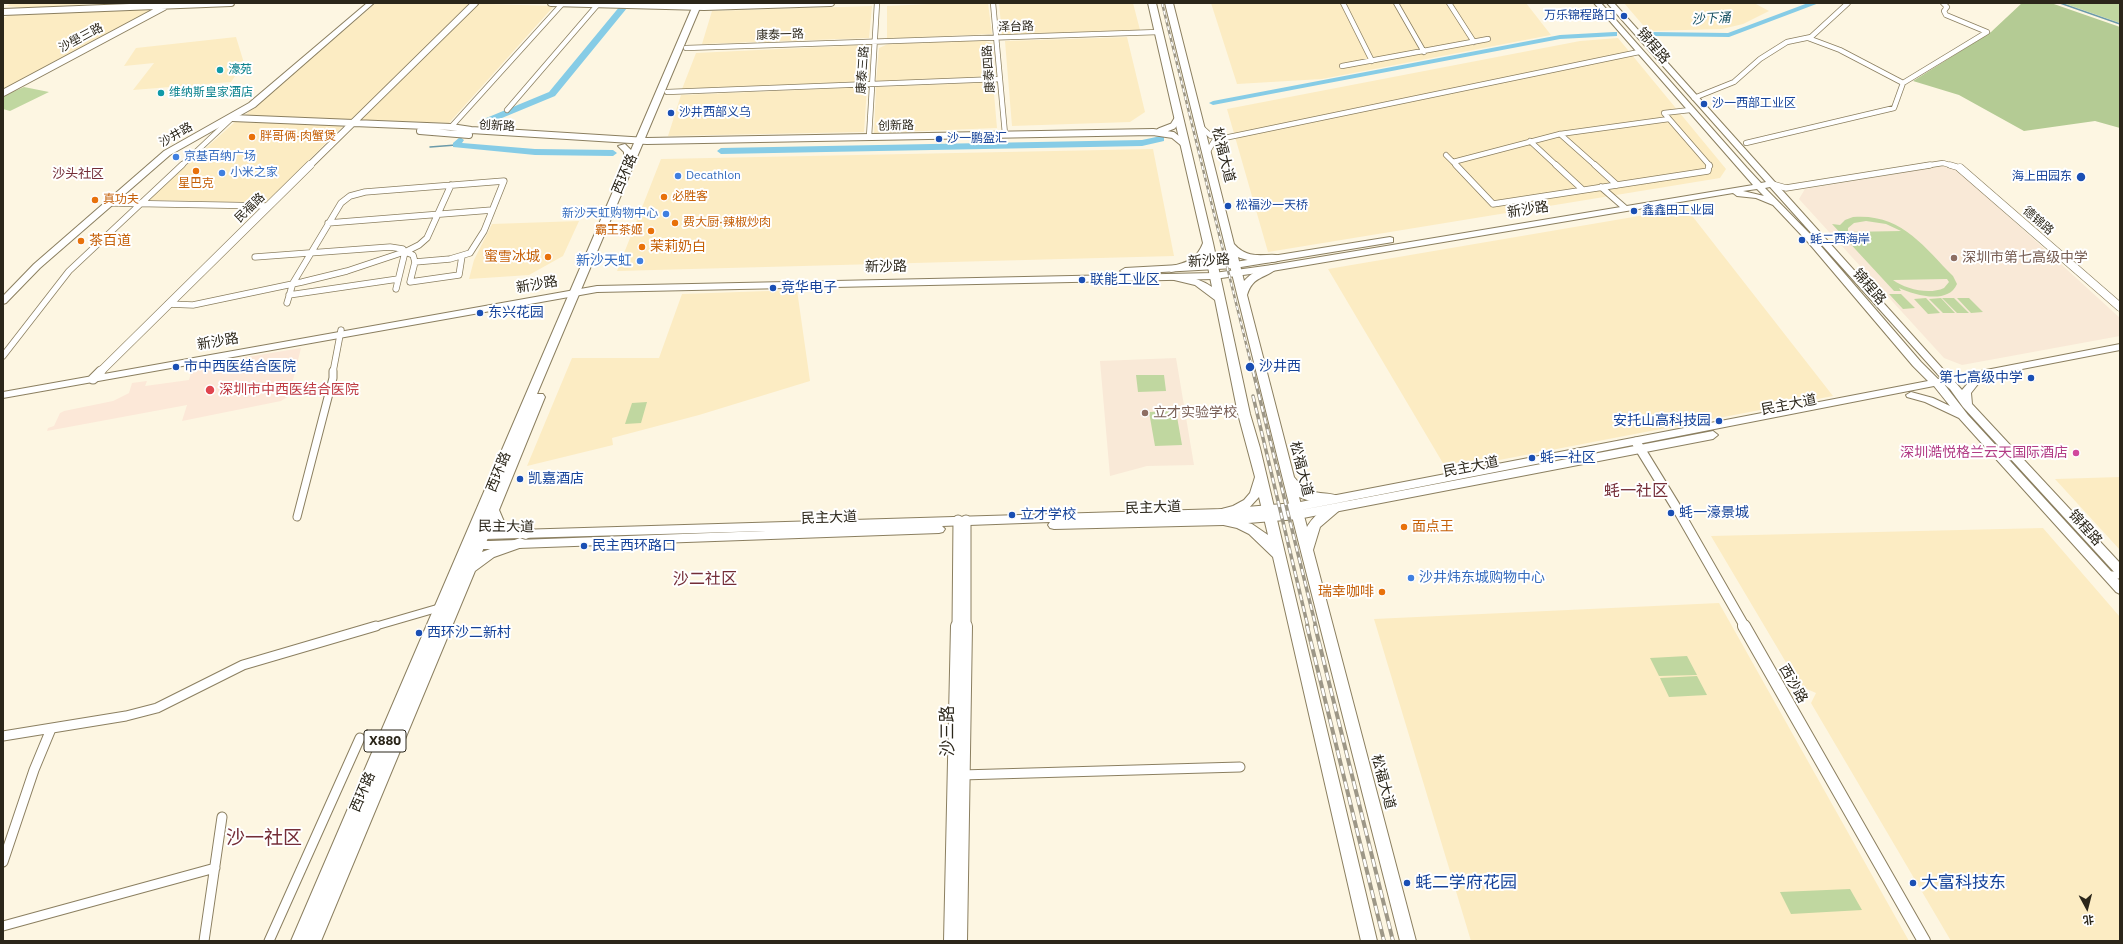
<!DOCTYPE html>
<meta charset="utf-8">
<style>
body{margin:0}
#map{position:relative;width:2123px;height:944px;overflow:hidden;background:#fdf6e2;font-family:"IBM Plex Sans","Noto Sans SC",sans-serif}
canvas{display:block}
.frame{position:absolute;inset:0;border:4px solid #2b261a;pointer-events:none}
.north{position:absolute;left:2067px;top:888px;width:40px;height:40px;-webkit-text-stroke:3px #fff;paint-order:stroke;rotate:173deg;font-size:11px;font-weight:700;line-height:16px;text-align:center;color:#2b261a}
.north::after{content:'';display:block;margin:auto;width:14px;height:18px;background:#2b261a;clip-path:polygon(50% 0,100% 100%,50% 72%,0 100%)}
</style>
<div id="map">
<canvas width="2123" height="944"></canvas>
<div class="frame"></div>
<div class="north">北</div>
</div>
<script>
const context = document.querySelector('canvas').getContext('2d');
context.lineJoin = 'round';
function fillPath(path, color) { context.fillStyle = color; context.fill(path, 'evenodd'); }
function strokePath(path, color, width, dash) { context.strokeStyle = color; context.lineWidth = width; context.lineCap = dash ? 'butt' : 'round'; context.setLineDash(dash || []); context.stroke(path); }
function label(font, color, halo, rows, align = 'center') {
  context.font = font + ' "IBM Plex Sans","Noto Sans SC",sans-serif'; context.lineWidth = 4; context.setLineDash([]); context.textBaseline = 'middle'; context.strokeStyle = halo; context.fillStyle = color; for (const [text, x, y, turn = 0] of rows) {
    context.save(); context.translate(x, y); context.rotate((+turn || 0) * Math.PI / 180); context.textAlign = isNaN(turn) ? turn : align; if (halo) context.strokeText(text, 0, 0); context.fillText(text, 0, 0); context.restore();
  }
}
fillPath(new Path2D(`
 M11 3H107L26 8 7 6Z
 M376 3H453L554 6 449 123 244 116Z
 M953 3H988L992 34 887 39V6Z
 M999 3H1133L1140 30 1002 35Z
 M1211 3H1526L1551 35 1322 79 1237 84Z
 M1624 3H1754L1769 11 1743 24 1722 29 1648 31Z
 M872 6 869 38 702 44 712 11Z
 M159 8 3 90V18L10 15Z
 M236 37 244 63 231 82 133 90 154 63 124 66 136 48Z
 M1127 37 1145 112 1130 122 1012 126 1005 41Z
 M1618 38 1726 169 1720 178 1268 252 1227 109 1580 41Z
 M983 40 993 44 995 78 876 82 879 48 888 44Z
 M862 45 870 50 869 77 857 82 682 89 696 53Z
 M993 82 997 128 874 133 876 87Z
 M867 87 864 132 668 136 681 95Z
 M235 122 344 125 266 203 148 200Z
 M1153 149 1174 256 617 271 661 159Z
 M1686 208 1833 396 1447 470 1328 269Z
 M579 221 563 256 529 275 469 279 474 260 492 224Z
 M797 290 810 381 699 415 612 438 613 445 527 466 572 358H659L682 294Z
 M2120 477V550L2055 479Z
 M2043 528 2120 617V941H1951L1811 703 1816 693 1800 686 1711 536Z
 M1719 603 1909 941H1471L1374 619Z`), '#fcecc3');
fillPath(new Path2D(`
 M1943 166 1959 171 2120 318V336L1962 365 1944 358 1799 199 1805 189Z
 M1176 358 1194 465 1147 466 1110 476 1100 361Z`), '#f9e9d7');
fillPath(new Path2D(`
 M301 348 289 396 281 401 182 421 187 405 47 431 48 428 54 426 60 413 64 411 113 401 129 393 132 383 147 381 145 386 189 380 193 366Z`), '#fce8d8');
fillPath(new Path2D(`
 M2063 3H2120V23Z
 M24 87 49 92 10 111 3 109V96Z
 M1853 217C1901 213 1923 246 1953 276L1957 284C1948 305 1915 295 1899 288L1901 291H1894L1832 224 1840 225 1845 220ZM1866 221 1886 224 1901 231 1848 232V228L1854 223ZM1947 279 1949 282 1944 288C1929 295 1905 289 1893 280Z
 M1889 294H1901L1915 308 1903 309Z
 M1926 298 1940 313 1928 314 1914 299Z
 M1941 298 1955 313H1943L1929 299Z
 M1942 298H1954L1969 313H1957Z
 M1957 298H1969L1983 312 1971 313Z
 M1136 375H1164L1166 391 1138 392Z
 M647 402 641 423 625 424 632 403Z
 M1176 411 1182 445 1155 446 1149 412Z
 M1687 656 1697 675 1659 676 1650 658Z
 M1697 676 1707 695 1669 697 1660 678Z
 M1850 889 1862 910 1791 914 1780 892Z`), '#c0d7a0');
fillPath(new Path2D(`
 M2022 3H2051L2120 27V128L2095 121 2024 131 1959 95 1913 81 1991 32Z`), '#b4cb94');
strokePath(new Path2D(`
 M2060 3 2120 24
 M430 147 456 145`), '#6b9aa9', 1.5);
fillPath(new Path2D(`
 M1808 3H1819L1729 37 1651 36 1647 34 1651 32 1728 33Z
 M620 6 627 8 555 96 485 125H479V121L549 92Z
 M1614 32H1617V36L1560 39 1213 105 1209 103 1213 101 1560 35Z
 M1161 136 1164 137V141L1142 146 721 154 717 151 721 148 1142 140Z
 M460 137 464 140 462 143 535 149 613 150 617 153 613 156 535 155 453 147V143Z`), '#86cce6');
const minorFar3 = new Path2D(`
 M993 3 1005 134
 M1343 3 1372 61
 M1396 3 1424 52
 M1449 3 1474 42
 M686 48 1159 32
 M1342 66 1488 39
 M1903 83 1987 32 1946 15 1944 11 1947 7 1943 3
 M667 92 999 79
 M1694 98 1734 82 1760 59 1787 42 1811 37 1848 3
 M507 110 599 3
 M1690 110 1664 113 1710 166
 M451 127 563 3
 M1201 127 1211 136 1223 137
 M1560 134 1596 166
 M869 137 877 3
 M1530 141 1557 166
 M1746 143 1894 108 1903 83 1840 50 1808 38
 M1207 153 1214 141 1229 137 1639 52
 M1446 155 1457 166
 M1453 162 1560 134 1669 119
 M181 166 232 118
 M1924 166 1943 163 1953 166`);
const minorFar2 = new Path2D(`
 M1456 165 1493 204 1708 171 1709 165
 M1556 165 1583 190
 M1595 165 1617 185
 M1950 165 1960 168
 M1772 184 1786 188 1930 165
 M1601 187 1625 208
 M110 203 268 206
 M328 223 492 210
 M405 252 413 255 415 262 410 282 459 275 462 256
 M255 257 390 247 403 249 405 252 396 289
 M289 295 398 279
 M287 303 293 283 341 203 350 196 365 192 504 181 484 231 470 253 450 259 415 262
 M168 304 193 305 302 282 347 271 407 251 419 245 427 238 451 185
 M3 356 69 271 182 165
 M333 372 341 330`);
const minorFar1 = new Path2D(`
 M297 517 333 378V371
 M2108 575H2120
 M373 627 442 607`);
const minor = new Path2D(`
 M3 736 126 716 157 708 243 665 376 626
 M961 775 1240 767
 M3 862 34 770 51 729
 M3 926 215 868
 M204 941 222 817
 M269 941 360 738`);
const tertiaryFar3 = new Path2D(`
 M551 3 704 7 831 3
 M3 12 231 3
 M3 93 164 7
 M232 118 451 127 471 130 647 141 1153 132 1173 135 1184 144
 M420 131 469 135
 M1160 131 1173 126 1178 118
 M309 166 475 3`);
const tertiaryFar2 = new Path2D(`
 M1960 168 2120 307
 M100 372 310 165`);
const tertiaryFar1 = new Path2D(`
 M93 379 101 371
 M1636 442 1679 512 1745 627
 M957 627 958 520
 M966 627V520`);
const tertiary = new Path2D(`
 M1744 626 1924 941
 M950 941 957 626
 M961 941 966 626`);
const secondary = new Path2D(`
 M367 3H374L255 107 170 155 40 268 6 303 3 304V296L34 264 164 151 249 103Z
 M1594 3H1601L1747 168 1761 183 1766 182 1607 3H1614L1950 377 2120 344V350L1955 382 1962 390 1969 382H1977L1978 384 1971 393 1972 404 2120 563V576L2116 574 1963 407 1950 389 1944 384 1968 415 2120 581V594L2116 592 1959 418 1925 402 1907 397 1906 395 1911 392 1933 398 1950 406 1934 386 1296 511 1713 431 1718 435 1713 439 1298 519 1223 525 1054 529 1050 528 1048 525 1050 522 942 526 945 529 943 532 939 533 490 549H479L467 545 465 542 471 536 483 531 1222 509 1295 503 1928 381 1913 366 1807 241 1773 205 1756 198 1737 196 1733 193 1272 271 1214 279 597 292 3 398V392L597 286 1214 273 1272 265 1753 185ZM1770 187 1941 378 1938 379 1921 362 1813 237 1765 188ZM1757 189 1764 196 1743 191ZM766 531 490 541H482L485 539Z
 M1390 237 1393 238V242L1235 268 1125 274 1120 271 1125 268 1235 262Z`);
const primary = new Path2D(`
 M694 3H702L537 394H543L545 397 499 510 505 524 530 531 532 534 530 537 526 539 497 531 493 526 482 552 520 538 525 540 526 543 525 546 494 557 475 571 321 941H291L626 161 624 159V152L618 146 625 144 631 150Z
 M1148 3H1156L1213 243 1250 414 1260 448 1377 941H1361L1273 557 1249 534 1237 528 1219 524 1217 521 1221 517 1216 513 1218 510 1233 506 1244 500 1250 493 1255 477 1238 414 1215 300 1195 285 1170 279 1169 277 1174 274C1188 276 1201 279 1212 287L1206 257 1193 267 1171 272 1166 269 1168 267C1185 263 1196 261 1203 243ZM1259 497 1268 535 1252 524 1225 517 1247 510Z
 M1165 3H1173L1234 244C1251 264 1274 249 1283 258 1275 266 1247 261 1238 257L1244 281C1251 273 1261 268 1272 265L1277 268C1266 279 1253 275 1247 295L1294 477C1310 498 1319 490 1339 496L1341 499 1339 502C1327 506 1311 502 1299 497L1307 527C1313 517 1327 502 1339 506L1341 509 1320 527 1313 550 1416 941H1400L1294 524Z`);
strokePath(minorFar3, '#8b7f60', 6);
strokePath(minorFar2, '#8b7f60', 7);
strokePath(minorFar1, '#8b7f60', 9);
strokePath(minor, '#8b7f60', 11);
strokePath(tertiaryFar3, '#8b7f60', 8);
strokePath(tertiaryFar2, '#8b7f60', 9);
strokePath(tertiaryFar1, '#8b7f60', 11);
strokePath(tertiary, '#8b7f60', 14);
strokePath(secondary, '#8b7f60', 2);
strokePath(primary, '#8b7f60', 2);
strokePath(minorFar3, '#fff', 4.5);
strokePath(minorFar2, '#fff', 5.5);
strokePath(minorFar1, '#fff', 7);
strokePath(minor, '#fff', 9);
strokePath(tertiaryFar3, '#fff', 6);
strokePath(tertiaryFar2, '#fff', 8);
strokePath(tertiaryFar1, '#fff', 9);
strokePath(tertiary, '#fff', 12);
fillPath(secondary, '#fff');
fillPath(primary, '#fff');
const railFar2 = new Path2D(`
 M1162 3 1253 372`);
const railFar1 = new Path2D(`
 M1253 371 1316 627
 M1253 396 1308 627`);
const rail = new Path2D(`
 M1307 626 1384 941
 M1315 626 1393 941`);
strokePath(railFar2, '#9d9787', 2.5);
strokePath(railFar1, '#9d9787', 3.5);
strokePath(rail, '#9d9787', 4);
strokePath(railFar2, '#fff', 1.5, [4]);
strokePath(railFar1, '#fff', 2, [6]);
strokePath(rail, '#fff', 2.5, [8]);
for (const [x, y, r, color] of [
 [1624,16,4,"#1a4fb4"],
 [220,70,4,"#0f9aa8"],
 [161,93,4,"#0f9aa8"],
 [1704,104,4,"#1a4fb4"],
 [671,113,4,"#1a4fb4"],
 [252,137,4,"#e8710a"],
 [939,139,4,"#1a4fb4"],
 [176,157,4,"#3f7fe0"],
 [196,171,4,"#e8710a"],
 [222,173,4,"#3f7fe0"],
 [678,176,4,"#3f7fe0"],
 [2081,177,5,"#1a4fb4"],
 [664,197,4,"#e8710a"],
 [95,200,4,"#e8710a"],
 [1228,206,4,"#1a4fb4"],
 [1634,211,4,"#1a4fb4"],
 [666,214,4,"#3f7fe0"],
 [675,223,4,"#e8710a"],
 [651,231,4,"#e8710a"],
 [1802,240,4,"#1a4fb4"],
 [81,241,4,"#e8710a"],
 [642,247,4,"#e8710a"],
 [548,257,4,"#e8710a"],
 [1954,258,4,"#8d6e63"],
 [640,261,4,"#3f7fe0"],
 [1082,280,4,"#1a4fb4"],
 [773,288,4,"#1a4fb4"],
 [480,313,4,"#1a4fb4"],
 [176,367,4,"#1a4fb4"],
 [1250,367,5,"#1a4fb4"],
 [2031,378,4,"#1a4fb4"],
 [210,390,5,"#e0444e"],
 [1145,413,4,"#8d6e63"],
 [1719,421,4,"#1a4fb4"],
 [2076,453,4,"#d1479c"],
 [1532,458,4,"#1a4fb4"],
 [520,479,4,"#1a4fb4"],
 [1671,513,4,"#1a4fb4"],
 [1012,515,4,"#1a4fb4"],
 [1404,527,4,"#e8710a"],
 [584,546,4,"#1a4fb4"],
 [1411,578,4,"#3f7fe0"],
 [1382,592,4,"#e8710a"],
 [419,633,4,"#1a4fb4"],
 [1407,883,4,"#1a4fb4"],
 [1913,883,4,"#1a4fb4"]
]) { const dot = new Path2D(); dot.arc(x, y, r, 0, 2 * Math.PI); context.fillStyle = color; context.fill(dot); strokePath(dot, '#fff', 1.5); }
label('12px', '#164399', '#fff', [
 ["万乐锦程路口",1616,16,"right"],
 ["沙一西部工业区",1712,104],
 ["沙井西部义乌",679,113],
 ["沙一鹏盈汇",947,139],
 ["海上田园东",2072,177,"right"],
 ["松福沙一天桥",1236,206],
 ["鑫鑫田工业园",1642,211],
 ["蚝二西海岸",1810,240]
], 'left');
label('12px', '#2b261a', '#fff', [
 ["泽台路",1016,27,-2],
 ["康泰一路",780,35,-2],
 ["沙壆三路",81,38,-28],
 ["康泰四路",989,69,-94],
 ["康泰三路",863,70,-86],
 ["创新路",497,126,3],
 ["创新路",896,126,-1],
 ["沙井路",176,135,-30],
 ["民福路",250,208,-44],
 ["德锦路",2038,221,41]
]);
label('12px', '#0d838f', '#fff', [
 ["濠苑",228,70],
 ["维纳斯皇家酒店",169,93]
], 'left');
label('12px', '#c56008', '#fff', [
 ["胖哥俩·肉蟹煲",260,137],
 ["星巴克",196,184,"center"],
 ["必胜客",672,197],
 ["真功夫",103,200],
 ["费大厨·辣椒炒肉",683,223],
 ["霸王茶姬",643,231,"right"]
], 'left');
label('12px', '#366cbe', '#fff', [
 ["京基百纳广场",184,157],
 ["小米之家",230,173],
 ["Decathlon",686,176],
 ["新沙天虹购物中心",658,214,"right"]
], 'left');
label('italic 13px', '#154f62', '#fff', [
 ["沙下涌",1711,19,-3]
]);
label('13px', '#742d37', '#fff', [
 ["沙头社区",78,174]
]);
for (const [x, y, w] of [
 [385,741,42]
]) { const box = new Path2D(); box.roundRect(x - w / 2, y - 11, w, 22, 3); context.fillStyle = '#fff'; context.fill(box); strokePath(box, '#2b261a', 1); }
label('bold 13px', '#2b261a', null, [
 ["X880",385,741]
]);
label('14px', '#2b261a', '#fff', [
 ["锦程路",1653,46,49],
 ["松福大道",1223,155,76],
 ["西环路",625,174,-67],
 ["新沙路",1528,210,-9],
 ["新沙路",1209,261,-4],
 ["新沙路",886,267,-1],
 ["新沙路",537,285,-10],
 ["锦程路",1869,287,49],
 ["新沙路",218,342,-10],
 ["民主大道",1789,405,-11],
 ["民主大道",1471,467,-11],
 ["松福大道",1301,469,76],
 ["西环路",499,472,-68],
 ["民主大道",1153,508,-2],
 ["民主大道",829,518,-2],
 ["民主大道",506,527,1],
 ["锦程路",2085,528,48],
 ["西沙路",1793,684,60],
 ["松福大道",1383,782,75],
 ["西环路",363,792,-67]
]);
label('14px', '#c56008', '#fff', [
 ["茶百道",89,241],
 ["茉莉奶白",650,247],
 ["蜜雪冰城",540,257,"right"],
 ["面点王",1412,527],
 ["瑞幸咖啡",1374,592,"right"]
], 'left');
label('14px', '#785e54', '#fff', [
 ["深圳市第七高级中学",1962,258],
 ["立才实验学校",1153,413]
], 'left');
label('14px', '#366cbe', '#fff', [
 ["新沙天虹",632,261],
 ["沙井炜东城购物中心",1419,578,"left"]
], 'right');
label('14px', '#164399', '#fff', [
 ["联能工业区",1090,280],
 ["竞华电子",781,288],
 ["东兴花园",488,313],
 ["市中西医结合医院",184,367],
 ["沙井西",1259,367],
 ["第七高级中学",2023,378,"right"],
 ["安托山高科技园",1711,421,"right"],
 ["蚝一社区",1540,458],
 ["凯嘉酒店",528,479],
 ["蚝一濠景城",1679,513],
 ["立才学校",1020,515],
 ["民主西环路口",592,546],
 ["西环沙二新村",427,633]
], 'left');
label('14px', '#be3a42', '#fff', [
 ["深圳市中西医结合医院",219,390]
], 'left');
label('14px', '#b23c85', '#fff', [
 ["深圳澔悦格兰云天国际酒店",2068,453]
], 'right');
label('16px', '#742d37', '#fff', [
 ["蚝一社区",1636,491],
 ["沙二社区",705,579]
]);
label('17px', '#2b261a', '#fff', [
 ["沙三路",948,731,-90]
]);
label('17px', '#164399', '#fff', [
 ["蚝二学府花园",1415,883],
 ["大富科技东",1921,883]
], 'left');
label('19px', '#742d37', '#fff', [
 ["沙一社区",264,839]
]);
</script>
